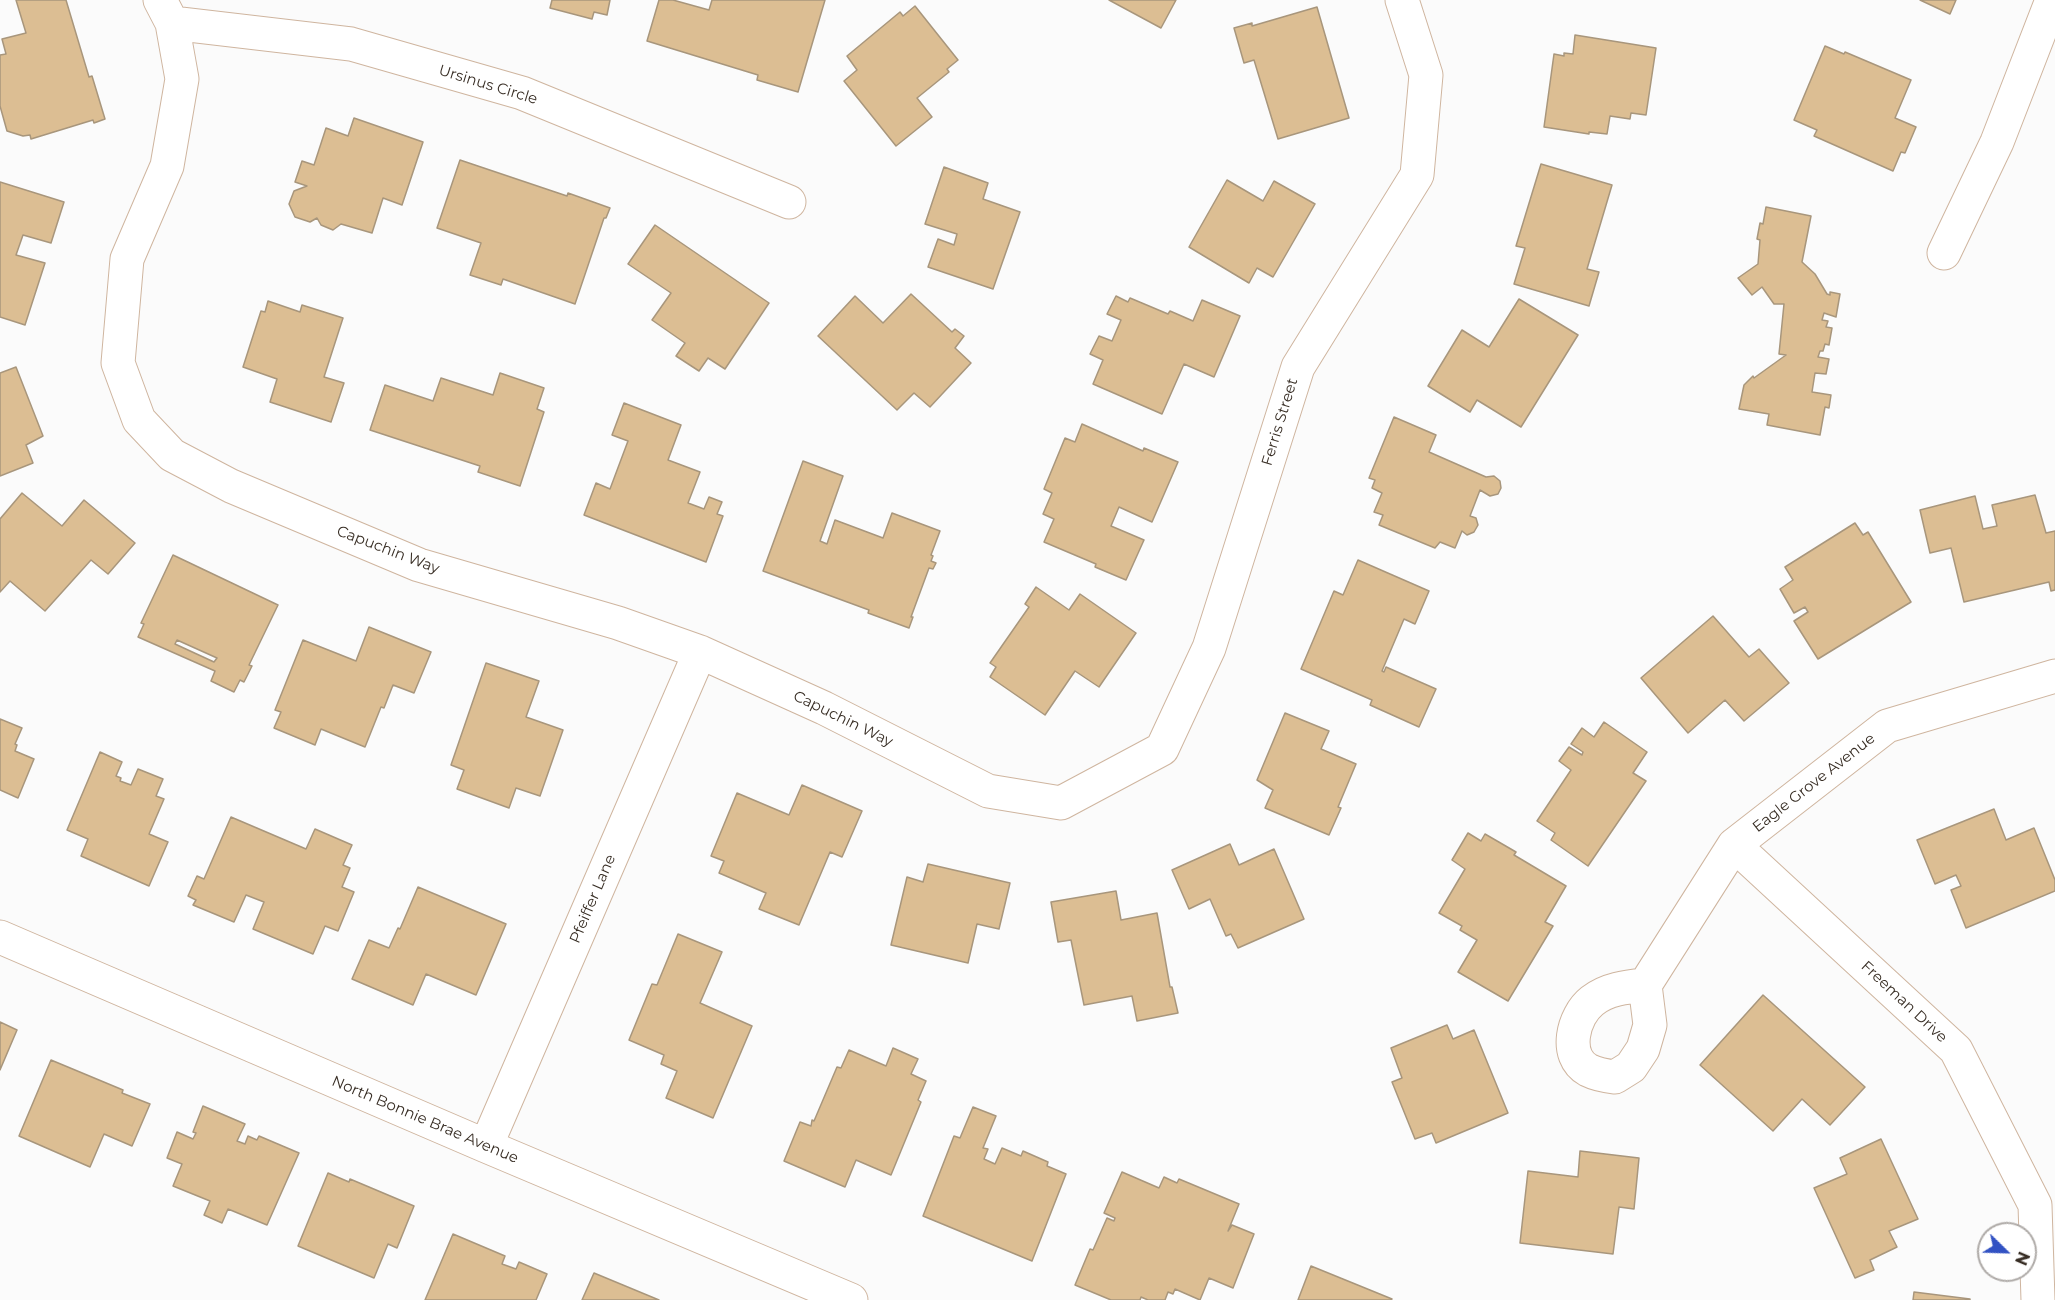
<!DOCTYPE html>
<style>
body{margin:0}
#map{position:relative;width:2055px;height:1300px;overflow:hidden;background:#fbfbfb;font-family:Montserrat,sans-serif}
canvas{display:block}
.north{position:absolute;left:1977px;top:1222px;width:60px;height:60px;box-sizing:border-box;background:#fff;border:2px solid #afaba8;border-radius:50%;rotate:113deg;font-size:16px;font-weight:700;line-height:24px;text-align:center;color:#382e25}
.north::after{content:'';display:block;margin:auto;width:21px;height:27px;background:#3252c3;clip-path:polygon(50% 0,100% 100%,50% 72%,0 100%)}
</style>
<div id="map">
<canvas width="2055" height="1300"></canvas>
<div class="north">N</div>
</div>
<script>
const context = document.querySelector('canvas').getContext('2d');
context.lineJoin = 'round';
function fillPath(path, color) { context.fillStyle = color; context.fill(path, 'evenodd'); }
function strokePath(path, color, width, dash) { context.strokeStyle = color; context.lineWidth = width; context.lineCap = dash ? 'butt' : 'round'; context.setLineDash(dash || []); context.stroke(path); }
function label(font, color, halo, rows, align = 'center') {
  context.font = font + ' Montserrat,sans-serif'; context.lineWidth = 4.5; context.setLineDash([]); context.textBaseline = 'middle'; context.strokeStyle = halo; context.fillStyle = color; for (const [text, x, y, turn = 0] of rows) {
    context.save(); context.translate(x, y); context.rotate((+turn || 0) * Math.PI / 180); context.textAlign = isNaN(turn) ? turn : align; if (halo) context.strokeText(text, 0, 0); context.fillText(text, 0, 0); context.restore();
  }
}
const building = new Path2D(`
 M16 0H66L89 77 92 76 105 119 94 123 93 120 31 139 30 135 23 136 7 131 0 106V55L6 54 2 39 26 33Z
 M552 0H610L607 15 594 12 592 19 550 8Z
 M659 0H673L709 10 712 0H825L798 92 757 80 758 75 647 41Z
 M1109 0H1176L1161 28Z
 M1920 0H1956L1950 14Z
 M915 6 958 60 947 69 949 72 917 98 932 117 896 146 844 81 857 70 847 56 900 12 903 16Z
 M1317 7 1349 118 1278 139 1254 60 1244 63 1234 28 1252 23V26Z
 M1575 35 1656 48 1646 115 1631 113 1630 119 1610 116 1607 134 1589 132V134L1544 127 1554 54 1564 56V53L1573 54Z
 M1825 46 1844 54 1845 52 1911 80 1895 118 1916 127 1905 153 1901 152 1893 171 1814 136 1817 130 1794 120Z
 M354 118 423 142 402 205 383 198 372 233 341 224 333 230 321 225 317 218 310 222 295 217 289 204 294 191 307 186 295 182 302 161 314 165 326 128 348 136Z
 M460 160 567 196 568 193 610 208 606 218H604L575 304 503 279 501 285 470 275 481 243 437 228Z
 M1541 164 1612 185 1587 269 1599 272 1589 306 1514 284 1525 248 1516 246Z
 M944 167 988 183 983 199 1020 212 993 289 928 267 938 239 954 245 957 234 925 224Z
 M1227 180 1263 201 1274 181 1315 204 1273 277 1257 268 1249 283 1189 247Z
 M0 182 64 202 51 243 23 235 16 255 45 263 25 325 0 317Z
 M1766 207 1811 216 1802 262 1815 274 1827 294 1830 295V292L1840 294 1836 317 1824 313 1822 320 1828 321 1826 327 1832 328 1829 345 1825 344 1823 351H1820L1818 357 1829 359 1826 374 1815 373 1812 392 1831 395 1829 408 1825 407 1820 435 1767 425 1769 414 1739 409 1744 385 1753 376 1754 378 1786 355 1779 354 1784 304H1774L1762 287 1752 295 1738 278 1758 264 1760 240 1757 239 1760 223 1763 224Z
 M655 225 769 303 725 369 708 358 699 371 676 356 685 343 652 320 671 293 628 264Z
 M911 294 952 332 955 329 964 336 955 348 971 363 930 407 914 393 897 410 818 336 855 296 883 323Z
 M1116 296 1128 302 1130 298 1168 314 1170 311 1193 321 1202 300 1240 316 1214 377 1184 364 1162 414 1093 384 1103 360 1090 354 1099 336 1112 341 1121 320 1107 314Z
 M1519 299 1578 335 1521 427 1477 400 1470 412 1428 386 1462 330 1489 347Z
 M268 301 300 312 302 305 343 318 324 377 344 383 331 422 270 402 277 379 243 367 261 311 265 312Z
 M16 367 43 436 26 445 33 463 0 476V373Z
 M500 373 544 388 537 409 544 412 520 486 478 472 480 466 370 430 385 385 433 401 441 378 493 395Z
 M624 403 681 425 668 460 700 472 688 503 704 509 709 497 722 502 717 514 723 516 706 562 584 515 596 483 610 489 628 441 612 435Z
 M1394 417 1436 435 1429 452 1486 477 1494 476 1500 481 1501 488 1498 494 1490 496 1480 490 1470 516 1476 518 1478 525 1474 532 1467 535 1462 531 1455 548 1440 542 1435 548 1379 525 1383 515 1374 512 1382 493 1372 488 1375 480 1369 478Z
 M1082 424 1143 451 1144 448 1178 462 1152 522 1119 507 1111 526 1144 540 1126 580 1095 567 1096 564 1044 542 1054 519 1043 514 1052 493 1044 489 1065 438 1075 442Z
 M803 461 843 476 820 541 827 544 835 520 883 538 892 513 940 531 931 555 933 556 931 561 936 563 933 569 929 568 911 617H913L909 628 868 613 869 610 763 571Z
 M22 493 62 526 84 500 135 543 108 574 91 560 45 611 10 581 0 592V519Z
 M2035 495 2046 533 2055 531V590L2051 591 2049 582 1964 602 1951 548 1930 553 1920 510 1975 496 1983 529 1997 526 1992 505Z
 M1855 523 1863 535 1868 532 1911 602 1818 659 1794 621 1808 612 1805 607 1794 613 1780 589 1793 580 1785 567Z
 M173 555 278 605 249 665 252 666 244 682 240 680 234 692 211 681 215 671 138 637 144 624 141 623ZM177 640 217 658 214 662 175 644Z
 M1358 560 1429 591 1415 624 1404 619 1382 671 1384 672 1386 667 1436 689 1419 727 1370 705 1372 700 1301 669 1334 591 1343 595Z
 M1036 587 1069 610 1080 594 1136 633 1099 687 1075 671 1045 715 990 677 996 667 990 663 1029 607 1025 604Z
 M1713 616 1749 657 1759 649 1789 683 1744 721 1725 700 1688 733 1641 678Z
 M369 627 431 652 414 693 393 685 384 708 381 707 365 747 321 729 315 745 274 728 281 712 275 710 303 640 356 661Z
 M486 663 539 681 526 717 563 730 540 796 516 788 509 808 457 789 464 770 451 765Z
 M1285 713 1329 731 1321 749 1356 764 1338 807 1341 808 1329 835 1265 808 1273 790 1257 780Z
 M0 719 22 728 15 744 17 745 15 751 34 759 18 798 0 790Z
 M1604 722 1647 752 1633 773 1646 781 1588 866 1551 840 1555 833 1537 821 1571 770 1559 761 1569 747 1582 755 1583 752 1571 744 1582 728 1594 737Z
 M100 752 122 762 116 776 121 778 120 781 131 785 138 769 163 779 156 796 164 799 149 834 168 842 149 886 81 856 88 839 67 830Z
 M802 785 862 811 842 857 830 852 799 925 759 909 766 893 719 873 724 861 711 856 737 793 789 815Z
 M1994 809 2006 840 2034 828 2055 880V891L1966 928 1951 890 1961 886 1956 875 1935 884 1917 840Z
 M231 817 306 849 315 829 352 845 343 865 350 868 342 887 354 892 338 931 325 926 313 954 253 929 264 902 246 895 234 922 193 905 196 900 188 896 197 876 204 879Z
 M1468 833 1481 841 1485 834 1516 852 1514 855 1566 886 1545 922 1553 926 1508 1001 1458 972 1477 940 1460 930 1462 926 1439 913 1465 869 1452 860Z
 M1230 844 1239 865 1274 849 1304 919 1238 948 1231 934 1226 936 1210 899 1189 909 1172 870Z
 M928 864 1010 883 999 929 977 924 968 963 891 945 907 877 923 882Z
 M418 887 506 924 476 995 426 974 413 1005 352 979 369 940 389 948 398 928 400 929Z
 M1116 891 1121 920 1157 913 1170 987H1172L1178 1013 1137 1021 1132 996 1084 1005 1071 940 1058 942 1051 902Z
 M678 934 722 952 700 1003 752 1026 713 1118 666 1098 677 1071 661 1064 664 1055 629 1040 652 984 657 985Z
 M1763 995 1865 1087 1830 1125 1802 1099 1773 1131 1700 1065Z
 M0 1022 17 1030 0 1070Z
 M1447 1025 1453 1039 1474 1030 1508 1113 1436 1143 1432 1133 1415 1139 1392 1082 1402 1078 1391 1048Z
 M893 1048 918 1059 911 1074 926 1081 918 1100 921 1102 891 1175 856 1160 845 1187 784 1161 800 1122 811 1126 812 1120 814 1121 837 1067 841 1068 849 1050 886 1066Z
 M51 1060 123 1090 122 1093 150 1104 132 1146 104 1134 90 1167 19 1136Z
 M203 1106 245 1124 237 1141 245 1144 248 1136 257 1140 259 1136 299 1153 267 1225 228 1209 222 1223 204 1215 210 1201 173 1186 182 1164 167 1158 177 1132 193 1139 196 1133 193 1132Z
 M973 1107 996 1116 983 1148 988 1149 984 1159 995 1164 1002 1148 1021 1156 1023 1151 1048 1162 1047 1166 1066 1174 1032 1261 923 1216 954 1136 960 1138Z
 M1881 1139 1918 1219 1889 1231 1897 1247 1870 1260 1874 1270 1855 1278 1814 1188 1847 1174 1840 1158Z
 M1580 1151 1639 1158 1634 1209 1619 1207 1613 1254 1520 1243 1528 1171 1578 1177Z
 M1122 1172 1159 1188 1164 1177 1177 1183 1179 1179 1239 1204 1228 1231 1232 1225 1254 1234 1233 1288 1209 1278 1200 1300 1175 1289 1173 1294 1168 1292 1165 1300H1148L1141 1297 1140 1300H1111L1075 1285 1090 1249 1093 1250 1107 1218 1114 1221 1115 1218 1104 1213Z
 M328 1173 349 1182 350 1179 414 1206 397 1248 388 1244 374 1278 298 1246Z
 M453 1234 505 1256 502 1264 516 1269 519 1262 547 1274 536 1300H425Z
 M1311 1266 1392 1299 1391 1300H1298Z
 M594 1273 659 1300H582Z
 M1914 1292 1970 1299V1300H1913Z`);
fillPath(building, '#dcbe93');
strokePath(building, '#a8967c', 1.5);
const minor = new Path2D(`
 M160 0 172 23 182 79 167 166 127 259 118 363 139 420 172 455 231 486 419 565 618 623 700 652 824 708 988 791 1061 803 1162 749 1209 648 1298 367 1417 175 1426 75 1402 0
 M172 23 351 44 522 93 789 202
 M1944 253 1997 142 2052 0
 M1734 845 1956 1050 2035 1205 2038 1300
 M0 937 486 1146 851 1300
 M1645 985C1626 987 1607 989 1592 1001 1573 1016 1563 1056 1588 1070 1596 1074 1606 1076 1615 1077L1631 1067 1643 1049 1650 1025 1645 985 1734 845 1887 726 2055 676
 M486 1146 700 652`);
strokePath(minor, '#cfb59f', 35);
strokePath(minor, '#fff', 33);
label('15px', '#382e25', '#fff', [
 ["Ursinus Circle",488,85,17],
 ["Ferris Street",1280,422,-73],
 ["Capuchin Way",388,550,21],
 ["Capuchin Way",843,719,26],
 ["Eagle Grove Avenue",1814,783,-38],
 ["Pfeiffer Lane",593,899,-67],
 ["Freeman Drive",1904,1002,43],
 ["North Bonnie Brae Avenue",425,1120,23]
]);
</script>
